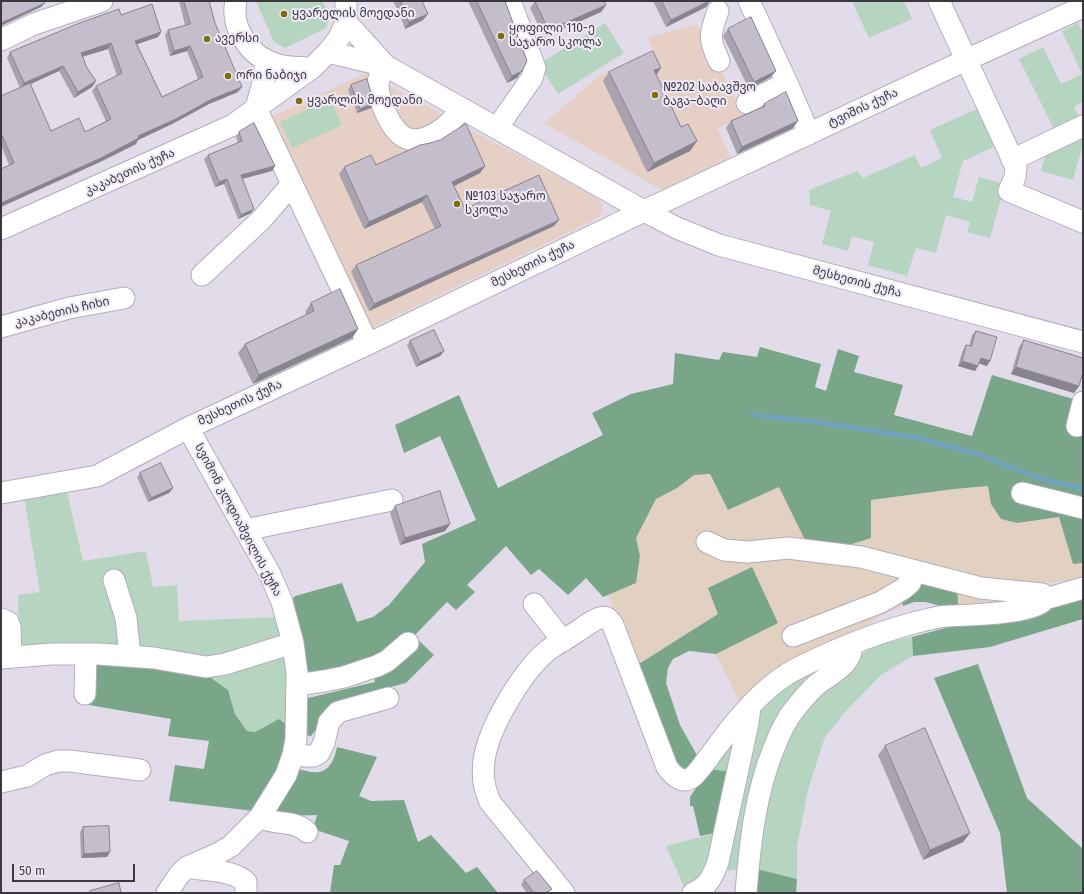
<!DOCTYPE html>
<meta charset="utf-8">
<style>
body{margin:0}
#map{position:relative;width:1084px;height:894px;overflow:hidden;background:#e1dbea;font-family:"Fira Sans",sans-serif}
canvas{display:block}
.frame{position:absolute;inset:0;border:2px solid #3b393f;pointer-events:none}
.scale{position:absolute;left:12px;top:864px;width:123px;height:18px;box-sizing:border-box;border:2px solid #3b393f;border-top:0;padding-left:5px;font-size:12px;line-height:14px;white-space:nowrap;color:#3b393f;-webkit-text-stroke:3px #efe8f7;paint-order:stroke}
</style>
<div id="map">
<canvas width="1084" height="894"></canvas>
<div class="frame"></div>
<div class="scale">50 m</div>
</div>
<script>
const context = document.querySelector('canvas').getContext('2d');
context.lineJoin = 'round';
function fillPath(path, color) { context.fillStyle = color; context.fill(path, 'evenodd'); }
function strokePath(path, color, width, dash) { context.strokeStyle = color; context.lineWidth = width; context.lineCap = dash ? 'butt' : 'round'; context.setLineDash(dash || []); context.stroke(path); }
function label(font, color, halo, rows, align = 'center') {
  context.font = font + ' "Fira Sans","Noto Sans Georgian",sans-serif'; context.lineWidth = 4; context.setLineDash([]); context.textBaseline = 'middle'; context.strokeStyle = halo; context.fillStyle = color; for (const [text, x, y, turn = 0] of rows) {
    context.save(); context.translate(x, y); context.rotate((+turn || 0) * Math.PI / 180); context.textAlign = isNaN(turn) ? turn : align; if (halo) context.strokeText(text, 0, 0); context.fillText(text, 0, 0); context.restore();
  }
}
fillPath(new Path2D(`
 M709 474 728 510 779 487 804 538 871 500 954 489 988 486 991 504 1017 523 1059 517 1073 564 1083 563V578L1038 585 1032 599 960 609 958 605 957 578 892 554 903 606 888 612 875 620 859 634 742 706 716 654 777 623 718 614 634 667 608 594 636 583 640 556 636 538 656 499 677 488 694 475Z`), '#e2d1c0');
fillPath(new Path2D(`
 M697 24 744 117 717 128 733 163 664 191 544 123 602 74 655 54 648 38Z
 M366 73 600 200 603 209 600 217 371 328 273 116Z`), '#e6cfc5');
fillPath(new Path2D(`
 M256 1H322L330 16 326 28 285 48 274 42Z
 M852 1H904L912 19 869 38Z
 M605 23 624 53 558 94 539 64Z
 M1078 23 1083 33V102L1074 107 1083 126V144L1073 180 1041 171 1048 147 1060 141 1019 59 1043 47 1061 84 1082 74 1062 31Z
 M330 99 342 125 292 148 280 122Z
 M977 109 994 147 963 161 953 197 972 202 979 177 1005 184 990 238 967 232 970 222 946 215 936 253 916 248 907 276 868 265 874 242 852 236 848 251 822 244 831 211 810 205 809 190 857 171 863 178 915 155 921 168 942 158 930 130Z
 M66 488 83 561 146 551 153 587 177 585 179 621 280 617V635L277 641 234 653 202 658 19 647 18 595 40 592 24 497Z
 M912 637 913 656 881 675 847 710 825 737 808 790 797 847V879L753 868 772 764 797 716 856 658 869 649 879 643Z
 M838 655 789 707 744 870 709 871 685 889 666 846 720 832 733 772 709 769 769 696Z
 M276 657 284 658 291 664 288 726 279 719 255 732 247 731 235 714 228 690 197 674C225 671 250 669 276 657Z`), '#b6d5c0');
fillPath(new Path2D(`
 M760 347 821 364 815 387 826 391 838 349 859 356 854 372 903 385 894 415 972 436 992 375 1080 401 1072 433 1083 436V563L1073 564 1059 517 1017 523 1001 519 991 504 988 486 954 489 871 500V538L836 549 804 538 779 487 728 510 710 474 694 475 677 488 656 499 636 538 640 556 636 583 603 597 586 578 568 595 539 569 531 575 506 546 467 585 475 592 456 610 447 602 414 636 434 655 406 683 343 699 328 708 320 724 311 736 303 735 304 699 375 682 371 661 334 671 306 673 292 600 295 596 342 583 357 622 373 617 389 605 425 562 422 544 476 520 440 436 404 453 395 425 459 395 498 488 603 435 592 413 631 394 673 384 675 353 719 360 723 352 757 357Z
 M892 553 957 578 958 605 960 609 947 608 926 602H914L903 606Z
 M752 567 778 623 716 654 689 651 673 659 668 668 666 683 680 725 698 757 694 769 680 772 634 667 718 614 708 588Z
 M1083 596V619L990 647 913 656 912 637 960 624Z
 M89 661 187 671 211 678 228 690 235 714 247 731 255 732 279 719 288 726 285 763 254 811 169 801 175 765 204 769 209 741 168 736 171 719 89 705Z
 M978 664 1027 798 1083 849V893H1007L1000 833 934 678Z
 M337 747 377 757 359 796 371 801 404 800 418 842 431 835 466 873 477 867 498 893H330L334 865H340L349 841 313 829 317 815 278 816 267 812 293 767C317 776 331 776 337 747Z
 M709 769 733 772 720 832 700 836 693 806H690V797Z
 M753 868 797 879 796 893H751Z`), '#79a688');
strokePath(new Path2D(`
 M753 415 817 422 919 438 980 455 1036 477 1083 489`), '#72a3be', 5);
const minor = new Path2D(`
 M236 1C230 28 250 56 275 64 286 68 300 67 312 68
 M749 1 787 83 809 134
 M939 1 1016 167 1015 177 1009 191 1083 222
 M718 11C710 34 708 38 719 61
 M346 22 386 66
 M1 40 34 24 102 1
 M328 52 386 66 644 211 677 228 719 245 1083 342
 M266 60 264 79 256 108 368 344
 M386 66C382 72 378 77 378 85 378 99 391 132 406 138 426 146 452 124 461 108
 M747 103 787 83
 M497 128 532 78 535 68 510 1
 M1012 160 1083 126
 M1 229 233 125 312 68 328 52 339 38 346 22V1
 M202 275 262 219 292 184
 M1 327 69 308 124 298
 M1077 426 1083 402
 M1 493 97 476 188 428 368 344 644 211 966 60 1083 7
 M1022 493 1083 508
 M245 530 392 500
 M707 542 724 550 748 552 788 548 861 557 981 588 1042 594 1045 599
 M114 580 126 618 130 656
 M534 604 563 641
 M1 619 8 622 10 627 11 657
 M793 636 881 602 903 589 910 583 915 571
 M1 658 52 654H98L154 658 206 667 225 664 293 643
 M297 685 324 681 344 677 377 666 387 661 408 643
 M85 694 86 654
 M293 755 306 756H314L319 753 324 743 329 722 338 712 388 698
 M1 782 27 776 45 765 58 761H70L140 770
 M260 817C274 826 295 819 307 832
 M187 867C205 871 232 869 246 882V893
 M167 893 179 875 187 867 219 853 231 846 260 817 286 775 293 755 296 739 297 673 293 643 282 602 270 574 188 428
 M564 893 490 802C484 787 482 778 484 761 488 728 522 672 547 651 556 644 568 638 578 631 584 627 600 614 607 618 609 620 612 623 613 625L667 767C672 774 681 784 691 778 698 774 712 752 718 745 739 716 766 684 798 668 836 649 876 633 917 622 927 620 938 616 949 616 967 615 1037 614 1045 599L1083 588
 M693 893C708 887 713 876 718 862L748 723 750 707
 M746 893C750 844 755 794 774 748 779 735 785 721 794 710 800 702 807 694 814 687 827 675 854 666 851 644`);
strokePath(minor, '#b3adbb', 23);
strokePath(minor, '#fff', 21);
fillPath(new Path2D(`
 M179 1H209L215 23 238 92 209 104 172 124 138 140 136 144 98 163 9 165 1 145V96L20 88 7 58 10 52 121 15 161 32 158 37 137 44 162 97 198 79 187 51 170 56 165 35 168 30 185 25ZM108 49 117 76 96 86 92 91 106 121 85 132 51 131 30 84 59 71 74 98 92 87 96 81 87 68 83 57Z
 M393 1H422L423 20 405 29 400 15Z
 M468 1H505L517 78 507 83Z
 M535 1 606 5 601 12 544 37 530 8Z
 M653 1H710L706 7 666 27Z
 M728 29 771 77 749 89 723 36Z
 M609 72 656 74 681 127 697 141 690 151 647 172 603 81Z
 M351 85 371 108 357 113 348 90Z
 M764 104 793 128 737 154 726 128 731 121 761 107Z
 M239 132 275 166 272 171 242 179 251 213 238 219 224 184 215 187 204 159 208 155 238 143 236 137Z
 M376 165 485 166 480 173 454 186 465 209 554 226 369 311 351 272 356 265 435 229 422 202 364 229 339 174 344 167Z
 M311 303 358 329 352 338 253 384 238 353 245 344 306 315 305 312Z
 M976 331 987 366 979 363 975 371 958 366 963 350 966 345 969 346 972 335Z
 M1024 340 1079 386 1074 393 1011 374 1019 347Z
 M410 341 444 351 440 356 416 367 407 345Z
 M140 473 173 488 169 493 148 502 137 477Z
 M395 506 450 524 445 531 400 545 390 513Z
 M885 746 970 833 963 842 923 860 878 755Z
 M83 827 110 852 107 857 81 858 80 832Z
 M524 880 549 893H527L521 885Z`), '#a8a3af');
fillPath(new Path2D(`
 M709 1H710L706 7 666 27 671 20Z
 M45 3 41 7 1 26V23Z
 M606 5 601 12 544 37 549 30Z
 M428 14 423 20 405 29 409 22Z
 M161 32 158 37 132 46 135 41Z
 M111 43 108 49 77 58 81 53Z
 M190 46 187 51 170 56 174 51Z
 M63 66 59 71 20 89 24 83Z
 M661 68 655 77 654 70Z
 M522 71 517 78 507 83 512 76Z
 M776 71 771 77 749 89 754 82Z
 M96 81 92 87 74 98 78 92Z
 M242 87 238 92 209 104 172 124 138 140 136 144 98 163 1 207V203L138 136 212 99Z
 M374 103 371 108 357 113 360 109Z
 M798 121 793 128 737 154 742 147Z
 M697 141 690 151 647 172 654 163Z
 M275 166 272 171 237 180 241 175Z
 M485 166 480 173 448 189 452 182Z
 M227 179 224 184 215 187 219 182Z
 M427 195 422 202 364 229 369 222Z
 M254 209 251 213 238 219 241 215Z
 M559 220 554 226 369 311 374 304Z
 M358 329 352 338 253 384 259 375Z
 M444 351 440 356 416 367 420 362Z
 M981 358 990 361 987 366 977 363Z
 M962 361 978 366 975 371 958 366Z
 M1016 367 1079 386 1074 393 1011 374Z
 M173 488 169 493 148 502 151 498Z
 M450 524 445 531 400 545 405 538Z
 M970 833 963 842 923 860 930 850Z
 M110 852 107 857 81 858 84 854Z`), '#88848f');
const building = new Path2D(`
 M1 1H44L45 3 1 23Z
 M184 1H209L215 23 242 87 212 99 176 119 138 136 139 138 101 158 1 203V169L14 163 2 135H1V96L30 83 51 131 79 118 85 132 111 119 96 86 122 73 111 43 81 53 87 68 96 81 78 92 63 66 24 83 10 52 77 24 119 9 121 15 152 4 161 32 135 41 162 97 203 77 190 46 174 51 168 30 190 24Z
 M401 1H422L428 14 409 22Z
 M477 1H505L527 61 522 71 512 76Z
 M535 1H604L606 5 549 30Z
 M662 1H709L671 20Z
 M751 17 776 71 754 82 728 29Z
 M653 51 661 68 654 70 681 127 688 124 697 141 654 163 609 72Z
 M367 79 374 103 360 109 351 85Z
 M786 92 798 121 742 147 731 121 765 106 764 104Z
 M254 123 275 166 241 175 254 209 241 215 227 179 219 182 208 155 242 141 239 132Z
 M466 124 485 166 452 182 465 209 539 175 559 220 374 304 356 265 441 226 427 195 369 222 344 167 371 155 376 165 420 145 430 143 440 140Z
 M340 289 358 329 259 375 245 344 314 311 311 303Z
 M434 330 444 351 420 362 410 341Z
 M976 331 997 337 990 361 981 358 978 366 962 361 966 345 971 346Z
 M1024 340 1083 358V372L1079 386 1016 367Z
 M161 463 173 488 151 498 140 473Z
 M440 491 450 524 405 538 395 506Z
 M925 728 970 833 930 850 885 746Z
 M109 826 110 852 84 854 83 827Z
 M537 871 552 889 546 893H534L524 880Z
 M119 883 121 893H90V891Z`);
fillPath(building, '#c3bdcc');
strokePath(building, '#88848f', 1);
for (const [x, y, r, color] of [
 [284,14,4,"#7e6e0b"],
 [501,36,4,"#7e6e0b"],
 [207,39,4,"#7e6e0b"],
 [228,76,4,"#7e6e0b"],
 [655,95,4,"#7e6e0b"],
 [299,101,4,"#7e6e0b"],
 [457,204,4,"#7e6e0b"]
]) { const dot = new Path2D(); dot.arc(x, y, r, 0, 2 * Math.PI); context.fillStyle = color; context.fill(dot); strokePath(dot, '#efe8f7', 1.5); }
label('12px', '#3b393f', '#efe8f7', [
 ["ყვარელის მოედანი",292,14],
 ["ყოფილი 110-ე",509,29],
 ["საჯარო სკოლა",509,43],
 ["ავერსი",215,39],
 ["ორი ნაბიჯი",236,76],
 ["№202 საბავშვო",663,88],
 ["ბაგა–ბაღი",663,102],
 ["ყვარლის მოედანი",307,101],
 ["№103 საჯარო",465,197],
 ["სკოლა",465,211]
], 'left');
label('12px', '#3b393f', '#efe8f7', [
 ["ტვიშის ქუჩა",863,108,-25],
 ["კაკაბეთის ქუჩა",130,172,-24],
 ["მესხეთის ქუჩა",533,264,-26],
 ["მესხეთის ქუჩა",857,282,15],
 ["კაკაბეთის ჩიხი",62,312,-13],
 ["მესხეთის ქუჩა",240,403,-25],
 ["სვიმონ კლდიაშვილის ქუჩა",238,520,62]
]);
</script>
